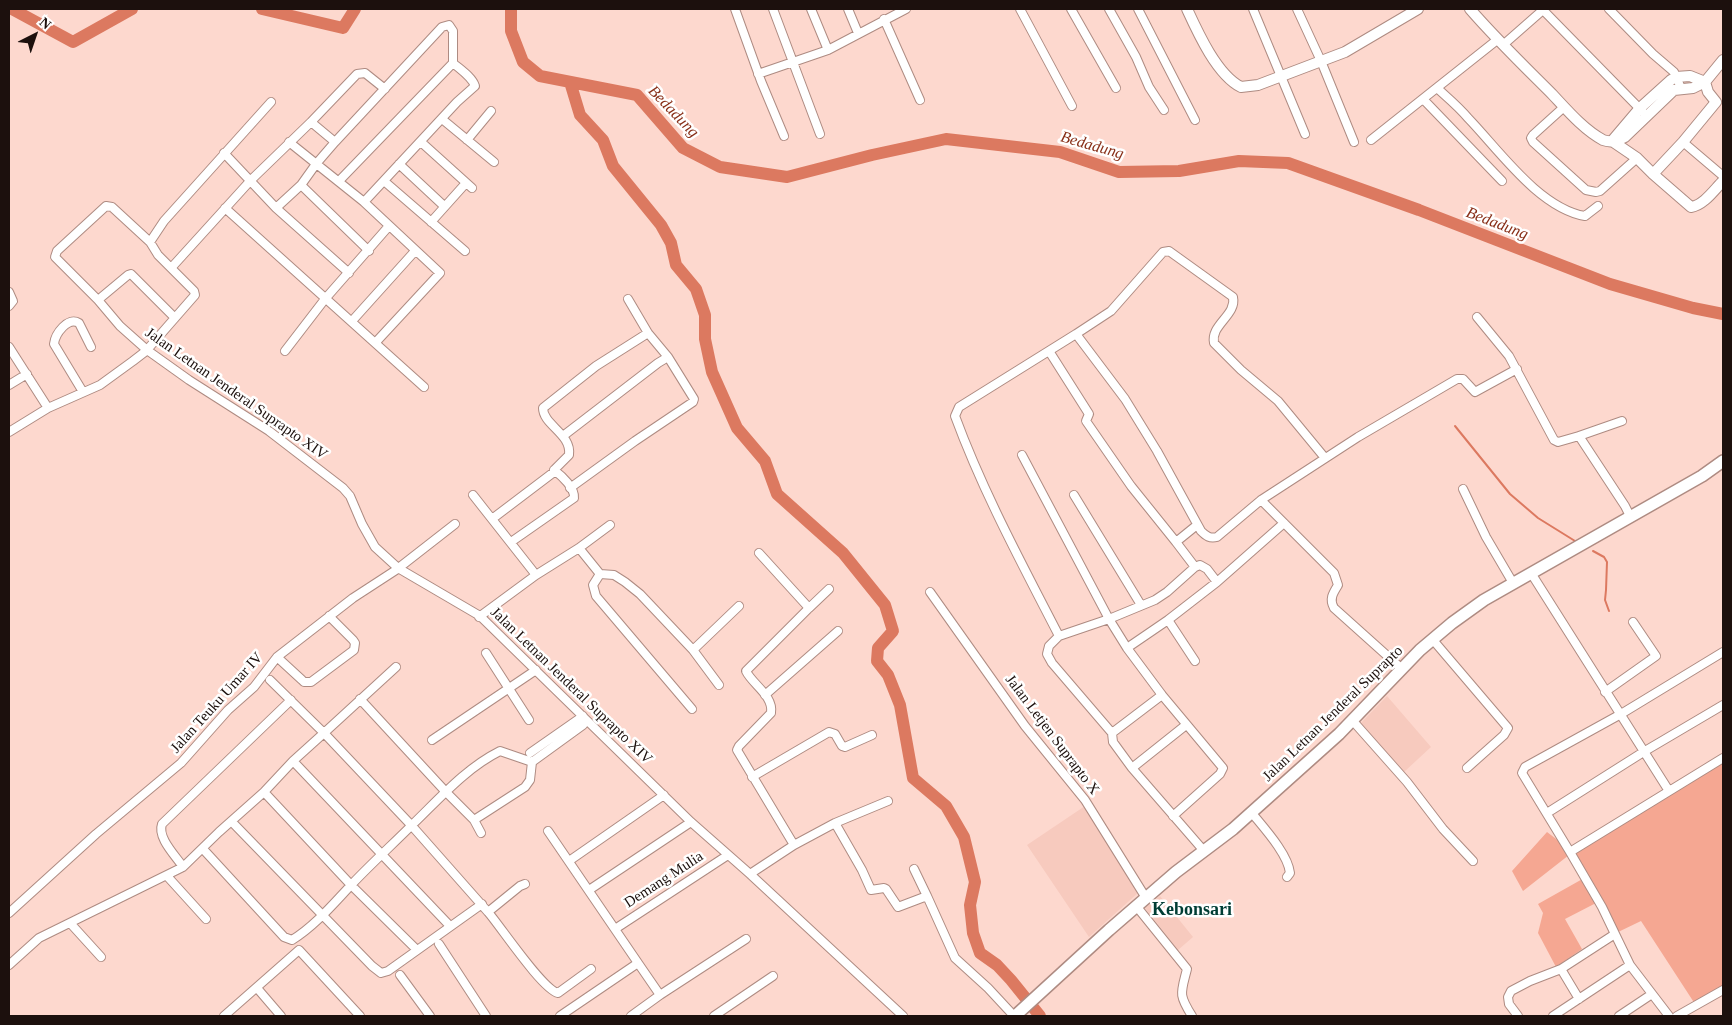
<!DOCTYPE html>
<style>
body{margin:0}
#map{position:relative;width:1732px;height:1025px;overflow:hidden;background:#fdd8ce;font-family:Georgia,serif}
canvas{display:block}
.frame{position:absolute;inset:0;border:10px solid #1c100d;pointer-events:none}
.north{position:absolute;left:10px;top:10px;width:50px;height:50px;-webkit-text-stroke:4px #fff;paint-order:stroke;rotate:41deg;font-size:14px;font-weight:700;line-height:20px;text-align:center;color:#1c100d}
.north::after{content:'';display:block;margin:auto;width:18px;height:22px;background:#1c100d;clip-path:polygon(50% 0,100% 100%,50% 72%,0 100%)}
</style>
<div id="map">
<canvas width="1732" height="1025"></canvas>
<div class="frame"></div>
<div class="north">N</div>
</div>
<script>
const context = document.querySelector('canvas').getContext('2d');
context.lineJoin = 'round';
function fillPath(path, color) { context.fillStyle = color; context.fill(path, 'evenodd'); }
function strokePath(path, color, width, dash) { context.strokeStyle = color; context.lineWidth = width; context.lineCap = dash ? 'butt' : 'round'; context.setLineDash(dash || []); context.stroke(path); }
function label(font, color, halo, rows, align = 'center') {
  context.font = font + ' Georgia,serif'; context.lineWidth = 5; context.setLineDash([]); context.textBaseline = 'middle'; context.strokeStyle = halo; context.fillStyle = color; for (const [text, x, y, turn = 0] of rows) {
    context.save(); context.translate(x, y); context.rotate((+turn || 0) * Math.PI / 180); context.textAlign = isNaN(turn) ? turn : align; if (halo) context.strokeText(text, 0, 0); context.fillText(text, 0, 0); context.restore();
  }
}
fillPath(new Path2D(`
 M1387 696 1431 747 1404 772 1360 724Z
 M1085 806 1112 848 1138 893 1089 937 1027 845Z
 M1160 896 1193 937 1178 950 1145 908Z`), '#f7cabe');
fillPath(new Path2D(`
 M1723 757V988L1695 1004 1641 921 1614 934 1596 903 1565 919 1582 949 1556 967 1538 933 1543 913 1538 904 1586 877 1569 855 1523 891 1512 871 1547 832 1568 848Z`), '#f5a792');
strokePath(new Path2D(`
 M1455 426 1510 494 1538 518 1575 541
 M1593 551 1604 557 1607 562 1606 590 1605 600 1609 611`), '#dc7960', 2);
strokePath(new Path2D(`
 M12 9 73 42 132 9
 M262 9 343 28 355 9
 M511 9V31L523 62 540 76 637 95 683 148 720 167 787 177 872 155 946 139 1060 152 1119 172 1179 171 1239 161 1288 163 1419 210 1610 284 1693 308 1723 314
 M570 82 580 115 603 140 613 166 661 225 671 243 676 265 696 289 705 315V339L712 372 737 428 765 461 777 494 843 553 885 605 893 631 878 648 877 661 888 675 900 705 913 778 946 806 964 837 975 882 970 905 973 933 980 953 997 965 1011 980 1040 1016`), '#dc7960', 12);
const minor = new Path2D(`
 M735 9 761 81 784 136
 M773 9 820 134
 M811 9 828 50
 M848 9 858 33
 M1020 9 1072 106
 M1071 9 1116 88
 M1109 9 1136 57 1149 87 1164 110
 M1138 9 1195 120
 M1253 9 1305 134
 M1297 9 1321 61 1354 142
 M1609 9 1653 54 1674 72 1681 88
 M1543 10 1643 112
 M884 19 920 100
 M1503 45 1544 9
 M758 74 828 50 906 9
 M1437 88C1448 98 1459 107 1468 118 1499 150 1539 208 1585 216L1598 206
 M1423 99 1502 181
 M1564 107 1533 135 1531 138 1533 142 1586 190 1596 192 1600 191 1637 158
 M442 119 494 162
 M311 122 335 142
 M467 140 491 111
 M1371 140 1497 40
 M289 142 364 202 440 273 376 342
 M421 142 472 188
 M1683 142 1723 176
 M224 153 276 208 349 273
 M399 164 444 206
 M339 181 453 63
 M384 181 465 251
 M301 185 369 251
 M225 208 424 387
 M276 208 301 185 316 164 335 142 442 27 449 25 453 31V63C461 70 472 77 475 86L457 102 364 202
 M431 222 466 183
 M150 242 112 207 106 206 57 251 55 257 98 300 120 326 147 350 189 380 269 431 343 488 350 496 362 524 375 547 398 568 480 616 691 822 750 874 903 1016
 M172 267 251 180 311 122 357 74 365 73 385 89
 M9 292 13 301 9 306
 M98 300 128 275 131 274 175 318
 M1477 317 1509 356 1554 440 1558 442 1579 436 1625 506 1630 516
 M352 321 415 251
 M1076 334 1111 311 1163 252 1169 251 1233 297C1237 315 1210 325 1214 343L1241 370 1278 401 1325 458
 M9 347 48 408
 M285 351 325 299 389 226
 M1049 351 1089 414 1086 421 1131 486 1176 542 1197 525
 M9 385 27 374
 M83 392 54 344C55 334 68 316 79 323L91 347
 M9 432 48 408 100 385 133 361 146 351 195 295 194 291 158 255 150 242 164 221 271 102
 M563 436 658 363 668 357
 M1579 436 1622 421
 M1022 455 1109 619 1127 648 1162 695 1223 768 1220 774 1173 816
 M554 470 569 455C572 434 543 425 543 408L596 366 648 333
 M570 488 635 441 693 402 694 399 668 357 648 333 628 299
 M1463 489 1486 537 1513 583
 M473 495 536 575
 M1074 495 1141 605
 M1261 500 1358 437 1457 379H1463L1475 392 1517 369
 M492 519 554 472V470C562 476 575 488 574 498L511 542
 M1176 542 1195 567
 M579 548 600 574 614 575 625 582 640 594 693 650 719 685
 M759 553 809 608 746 671C752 684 774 696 771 713L739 746 737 750 794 845
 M1531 573 1669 791
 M600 574 593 585 596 596 692 709
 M930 592 1025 726 1085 800 1146 898
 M809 608 829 589
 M479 617 536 575 579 548 610 525
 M1168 620 1195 661
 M1059 636 1109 619 1155 600 1167 592 1195 567 1200 565 1207 569 1217 582
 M1433 640 1508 728 1504 735 1467 768
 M1127 648 1168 620 1217 582 1284 523
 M693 650 739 606
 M1723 652 1621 714 1525 767 1522 773 1570 852 1723 758
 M486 653 529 720
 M277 657 302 680 304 682H311L354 650 355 643 353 640 329 616
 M270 680 324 733 412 826 488 912
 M1605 692 1656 656 1633 622
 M765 695 838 631
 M360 699 445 791 474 820 481 833
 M1352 720 1407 782 1443 829 1473 861
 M1112 733 1162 695
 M432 740 536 670
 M530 753 583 716
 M293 761 450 926
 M1132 768 1186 725
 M752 777 829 732 835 734 842 746 845 747 872 735
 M264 792 351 885 417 950
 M1251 812C1264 828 1288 854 1290 873L1287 877
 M1547 813 1645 751 1723 705
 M474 820 525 787 530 780 532 762
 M232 822 372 966 381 973 388 971 482 904
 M835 823 862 870 871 890 884 888 886 889 898 907 927 896 955 958 988 988 1014 1016
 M548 831 638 963
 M203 849 284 937 292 940C315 926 334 903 353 883 372 863 393 844 413 824 440 798 466 768 500 751L532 762 583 725
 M1204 851 1132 768 1113 742 1112 733 1052 663 1047 654 1049 646 1059 636C1022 564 983 492 955 416L959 407 1076 334 1125 399 1157 451 1201 531C1206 536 1210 539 1217 537L1261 500 1334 573 1338 585C1333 593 1329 599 1334 608L1402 669
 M1570 852 1602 907 1615 934
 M569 861 664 795
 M183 867C176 856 157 838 162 824L291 700
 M914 869 927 896
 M750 874 794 845 835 823 888 801
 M167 876 206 919
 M525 884 520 886 488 912C501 927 542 989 558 993L591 969
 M589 890 691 822
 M1137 907 1187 969C1181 993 1178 994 1192 1016
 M9 913 96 834 181 763 228 710 254 687 277 657 353 598 396 570 455 524
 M71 924 101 957
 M615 929 728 855
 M439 944 486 1016
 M9 965 39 938 183 867 219 832 264 792 293 761 324 733 396 667
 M1561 969 1579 999
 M400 975 430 1016
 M257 988 281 1016
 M660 995 746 939
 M224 1016 299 950 360 1016
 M560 1016 638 963 660 995 631 1016
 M714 1016 773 976
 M1518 1016 1509 1004 1508 997 1511 991 1530 981 1561 969 1615 934 1630 965 1669 1016
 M1553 1016 1630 965
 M1619 1016 1652 994
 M1677 1016 1723 990`);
const tertiary = new Path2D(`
 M1187 9C1198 33 1217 75 1241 87L1258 85 1345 52 1418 9
 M1470 9C1496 39 1524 66 1552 94 1567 110 1584 130 1603 140 1611 143 1618 141 1625 137L1674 90 1693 88 1705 82 1723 60
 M1690 76 1705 82 1708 92 1716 102 1683 142 1653 174 1637 158 1612 141 1640 108 1671 80 1676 77Z
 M1653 174 1691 207C1704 205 1714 190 1723 181`);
const secondary = new Path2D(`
 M1015 1016 1109 930 1176 872 1233 829 1339 734 1420 650 1452 623 1484 600 1702 476 1723 461`);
strokePath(minor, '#ae8b82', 10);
strokePath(tertiary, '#ae8b82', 12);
strokePath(secondary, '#ae8b82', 14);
strokePath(minor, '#fff', 8);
strokePath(tertiary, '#fff', 10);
strokePath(secondary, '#fff', 11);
label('15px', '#1c100d', '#fff', [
 ["Jalan Letnan Jenderal Suprapto XIV",236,394,35],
 ["Jalan Letnan Jenderal Suprapto XIV",571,686,44],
 ["Jalan Teuku Umar IV",217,703,-48],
 ["Jalan Letnan Jenderal Suprapto",1333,714,-44],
 ["Jalan Letjen Suprapto X",1052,735,53],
 ["Demang Mulia",664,880,-33]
]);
label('italic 16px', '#882f18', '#fff', [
 ["Bedadung",673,112,46],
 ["Bedadung",1092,146,16],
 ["Bedadung",1497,224,21]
]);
label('bold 18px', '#003d34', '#fff', [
 ["Kebonsari",1192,910]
]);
</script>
